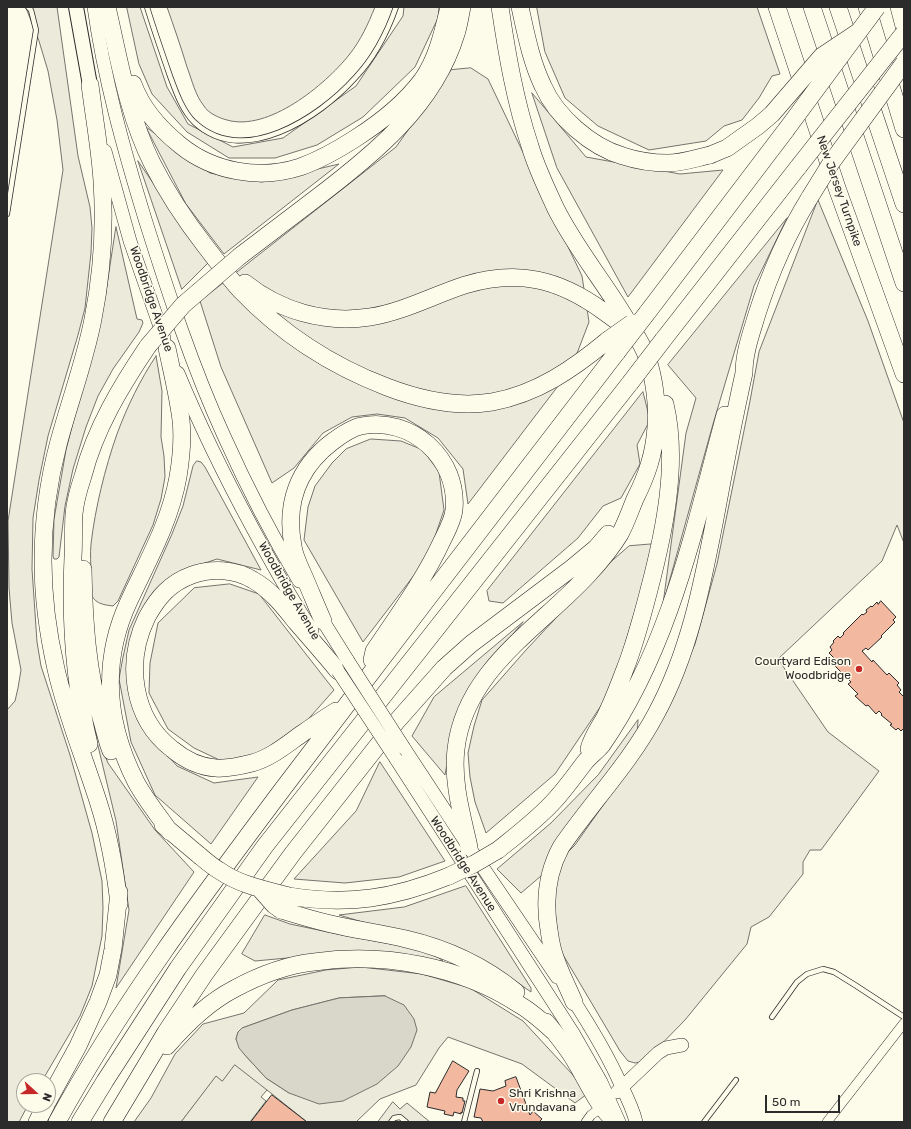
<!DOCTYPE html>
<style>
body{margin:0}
#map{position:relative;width:911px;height:1129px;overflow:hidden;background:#fdfbea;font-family:Rubik,sans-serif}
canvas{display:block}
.frame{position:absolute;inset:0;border:8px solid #2b2b2b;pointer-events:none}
.north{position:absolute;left:16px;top:1073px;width:40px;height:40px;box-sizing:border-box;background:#fdfbea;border:1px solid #a9a89e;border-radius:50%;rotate:111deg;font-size:11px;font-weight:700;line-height:16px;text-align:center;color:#2b2b2b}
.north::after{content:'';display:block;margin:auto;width:14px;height:18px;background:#c62828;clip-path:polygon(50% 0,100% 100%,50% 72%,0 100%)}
.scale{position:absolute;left:765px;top:1095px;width:75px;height:18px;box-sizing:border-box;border:2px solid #2b2b2b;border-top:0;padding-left:5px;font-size:12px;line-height:14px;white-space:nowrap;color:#2b2b2b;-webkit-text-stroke:3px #fdfbea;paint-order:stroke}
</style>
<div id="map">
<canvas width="911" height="1129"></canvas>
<div class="frame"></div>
<div class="north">N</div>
<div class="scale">50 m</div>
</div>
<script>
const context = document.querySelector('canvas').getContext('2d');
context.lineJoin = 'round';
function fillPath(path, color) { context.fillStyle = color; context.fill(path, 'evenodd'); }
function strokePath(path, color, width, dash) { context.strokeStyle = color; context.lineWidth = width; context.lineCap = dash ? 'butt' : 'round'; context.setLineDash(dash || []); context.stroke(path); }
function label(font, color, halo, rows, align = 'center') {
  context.font = font + ' Rubik,sans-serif'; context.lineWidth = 3; context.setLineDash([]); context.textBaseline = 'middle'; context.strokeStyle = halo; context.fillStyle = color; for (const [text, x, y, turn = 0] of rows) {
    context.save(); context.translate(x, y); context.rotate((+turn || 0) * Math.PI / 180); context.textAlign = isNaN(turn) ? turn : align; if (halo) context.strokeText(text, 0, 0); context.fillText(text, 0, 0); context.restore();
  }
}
const green = new Path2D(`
 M26 7H57L78 156 90 207 92 228 91 253 85 308 78 335 48 436 39 480 33 518 32 569 37 642 41 666 70 755 92 833 102 881 103 908 102 936 92 986 80 1016 42 1081H24V1105H28L19 1122H7V710L15 701 18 688 21 670 12 623 9 588 8 521 63 170 57 120 48 71 39 41Z
 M127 7H140L167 87 188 124 233 147 283 138 356 86 403 16 404 7H439L438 18 415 67 363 117 317 145 275 158H229L187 132 152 94 139 64Z
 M167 7H375C368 24 361 40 349 55 325 85 268 132 227 120 219 118 208 113 204 106 195 95 192 80 187 67 181 47 174 27 167 7Z
 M537 7H757L780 74 772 76 759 98 742 120 724 126 706 141 649 150 598 126 565 98 545 52Z
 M471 68 488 79 582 276 589 322 571 369 468 504 463 469 438 438 405 418 377 414 352 417 323 433 294 468 272 483 221 367 200 301 396 147 451 70Z
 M532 93 586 157 680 174 723 170 628 297 557 168Z
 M146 127 210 173 262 182 339 164 224 254 186 204Z
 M138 161 208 263 182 289Z
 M818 200 868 321 904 423V543L897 525 882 561 778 659 828 732 879 771 821 850H810L803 862V874L769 917 751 927 747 944 685 1020 645 1061 635 1063 628 1061 620 1051 559 948 554 901 557 871 568 852 575 845 658 727 695 644 717 564 750 401 759 352Z
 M787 218 754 286 713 424 663 604 686 433 696 398 668 365Z
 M116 227 137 319 142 320 143 323 139 332 113 369 98 396 86 427 73 469 65 506 59 557 57 559H54L53 556 54 519 66 450 105 298Z
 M156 356 162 391 161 437 164 456 165 477 161 499 153 525 118 601 113 606C105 605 96 604 92 596 90 591 91 581 91 575 91 565 90 554 91 544 95 509 105 468 117 434 127 407 140 380 156 356Z
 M643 392 650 420 637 445 640 464 621 498 603 506 578 538 503 603 489 601 487 591Z
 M371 439 401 441 423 450 439 472 444 510 428 557 363 642 304 540 308 507 315 486 332 463 346 449Z
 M197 461 201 462 205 467 261 570 217 559 184 570 158 591 130 689 140 724 177 766 214 783 258 777 211 844 155 795 131 742 119 679 123 657 129 630 172 534 183 506 193 466Z
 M655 544 611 691 555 774 486 833 475 802 470 777 468 753 474 726 482 700 526 650 599 572 629 546Z
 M230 584 259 594 334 690 296 733 257 757 226 763 194 748 168 729 149 693 150 663 158 623 194 588Z
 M523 622 505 644 453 730 445 775 412 736 434 697Z
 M638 720 637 738 563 834 541 876 521 893 497 869 551 823 598 775Z
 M94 729 108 763 155 830 194 872 116 988 129 910 116 821Z
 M380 762 445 861 399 877 345 883 294 879 356 811Z
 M466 886 531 988V992L501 971 393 931 339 915 404 907Z
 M265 915 290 924 342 935 430 951 443 961 363 951 255 961 242 954Z
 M361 967 422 974 470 988 523 1021 572 1074 587 1094 575 1103 522 1064 448 1037 439 1048 416 1085 380 1099 356 1122H307L267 1090 222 1081 216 1077 181 1122H134L151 1098 175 1054 203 1024 244 1013 278 980 326 970ZM385 996 289 1093 266 1078 244 1054 236 1039 238 1032 242 1028 292 1010 339 998Z`);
fillPath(green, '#ecebdb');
strokePath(green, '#74746e', 1);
const parking = new Path2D(`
 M235 1065 267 1090 261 1097 266 1101 250 1122H181L216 1076 222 1081Z
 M393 1102 400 1109 407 1103 430 1122H378Z`);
fillPath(parking, '#eceadb');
strokePath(parking, '#74746e', 1);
const water = new Path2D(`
 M385 996 404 1005 414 1019 417 1030 411 1047 398 1066 377 1084 343 1101 319 1104 289 1093 266 1078 244 1054 239 1048 236 1039 238 1032 242 1028 292 1010 339 998Z`);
fillPath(water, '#d8d7c9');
strokePath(water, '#74746e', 1);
const building = new Path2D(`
 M881 601 896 617 893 620 895 622 881 636 882 637 868 650 866 648 862 651 872 662 873 660 887 675 889 673 899 683 897 685 901 690 899 692 904 697V728L901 731 898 728 896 730 890 725 892 724 881 715 882 714 879 711 876 714 868 705 866 706 855 696 858 694 848 684 851 682 833 664 837 661 829 653 832 650 830 647 834 642 833 641 838 636 840 638 844 634 843 633 862 614 863 615 867 612 866 610 871 606 872 607 877 602 878 604Z
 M453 1061 469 1071 457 1090 456 1097 463 1098V1101H465L462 1113 461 1112V1114L454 1112 453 1116 444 1114 445 1111 427 1107 430 1092 435 1093Z
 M516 1077 530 1115 533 1111 542 1119 539 1122H483L481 1118 474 1117 480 1089 493 1091 506 1086 505 1081Z
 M272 1095 307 1122H251Z`);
fillPath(building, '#f2b8a0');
strokePath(building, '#2b2b2b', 1);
const lane = new Path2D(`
 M147 7C154 30 162 53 170 76 176 92 182 110 194 122 243 168 319 118 355 78 374 58 387 33 396 7
 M7 214 36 30 31 10 28 7
 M772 1017 797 982 807 974 823 969 834 972 855 985 904 1017
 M391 1122 394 1118 400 1117 406 1122
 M464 1122 477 1071
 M704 1122 736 1080`);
const street = new Path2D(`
 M586 1122 591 1115 605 1105
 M827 1122 904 1023`);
const secondary = new Path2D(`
 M94 7C104 79 124 150 145 219 168 292 192 366 224 436 246 485 271 534 299 581
 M105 151 130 241 164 338
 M178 373C200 426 225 477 252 527 271 562 290 597 312 630
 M318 613 348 661
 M404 748 469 847 557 977
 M396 759 573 1033 601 1082 619 1122
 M570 995C589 1024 607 1053 621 1085 627 1097 633 1109 636 1122
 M617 1092 658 1053 666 1048 682 1045`);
const primary = new Path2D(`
 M76 7 90 85`);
const highway = new Path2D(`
 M107 7C119 59 128 115 152 163 167 193 185 220 206 247 217 261 228 277 240 290 281 333 332 366 387 387 421 400 456 408 492 402 537 394 573 369 608 340
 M520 7C526 34 531 61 543 86 556 116 591 147 623 156 638 161 653 163 668 163 682 163 696 158 710 155
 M777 7 837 188 904 374
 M812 7 904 283
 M838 7 904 204
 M867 7 904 129
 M899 7 904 26
 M133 84C142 109 159 128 180 145 213 172 260 180 300 167 320 160 339 149 356 138 381 122 404 104 422 80 437 59 443 32 449 7
 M90 85C94 117 100 149 102 181 105 227 102 274 93 319 85 361 69 403 58 445 48 483 43 521 43 561 43 597 48 634 56 669 66 714 84 757 98 801 109 835 115 869 119 904
 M240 256C265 237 290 218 315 199 373 155 434 106 456 34 459 25 460 16 462 7
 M245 283C280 311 325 324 370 317 403 312 434 295 465 285 518 269 559 279 603 311 612 317 621 324 629 331
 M647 313 786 130
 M663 340 799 166
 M167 348C172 372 178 396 181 420 183 438 181 459 178 477 170 522 148 560 129 601 101 661 106 723 136 782 145 799 159 816 170 832
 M83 569C84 620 87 672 102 721 105 731 107 742 111 751
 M323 621C316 605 310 590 303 574 299 565 294 555 293 546 285 504 298 468 332 442 340 436 351 428 361 426 412 416 459 459 454 510 453 520 447 531 442 541 424 580 398 615 374 651L372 660
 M336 711C325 718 314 725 303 733 287 744 271 758 252 763 240 766 227 769 216 768 200 767 184 759 172 749 132 718 125 662 147 617 158 597 170 583 192 575 212 568 235 569 253 580 271 590 284 607 296 622 310 638 324 654 338 671
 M89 744C74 682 70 620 73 557 74 543 73 528 74 514 75 502 79 488 83 476 95 429 121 386 148 346
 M589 749C592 737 599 728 605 717 613 701 619 685 625 669 635 644 642 617 649 590 664 533 679 463 665 404
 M163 825 200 856
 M469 847C462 815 452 782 456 749 465 670 538 629 588 575 599 563 611 549 620 534 626 523 630 511 635 499 647 475 654 455 656 427 658 406 654 377 647 357 643 345 635 334 629 324 606 284 575 248 555 207 546 187 536 167 530 146 515 101 507 54 500 7
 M498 850C518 834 538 819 555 800 566 788 575 775 585 762 590 756 597 751 602 745 670 647 694 529 725 415
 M289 896C348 906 395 898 449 876
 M281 910C297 915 314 920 331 924 356 930 381 933 406 939 445 948 484 966 516 992
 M574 1002C567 985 558 969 553 951 551 944 550 937 549 930 544 901 547 873 561 847 592 802 630 763 656 714 689 653 702 586 715 519 724 470 733 422 744 373 744 353 751 334 757 314 770 273 787 234 810 197
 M546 1022C556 1034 567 1047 575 1061 588 1082 597 1106 616 1122
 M167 1046C186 1024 209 1002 234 989 258 976 286 965 314 962 383 952 461 966 520 1005 532 1012 542 1021 553 1031
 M48 1101 78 1046 98 1002 108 975 113 949 119 892
 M37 1122 46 1105
 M57 1122C122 1003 204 894 285 786 395 641 506 496 617 352
 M80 1122 105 1081 178 968 265 846 630 383
 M112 1122 166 1032 204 975 293 853 397 721 444 668 471 644 572 568 596 548 608 534`);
strokePath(lane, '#2b2b2b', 6);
strokePath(street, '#2b2b2b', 10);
strokePath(secondary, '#2b2b2b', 14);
strokePath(primary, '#2b2b2b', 16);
strokePath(highway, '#2b2b2b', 18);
strokePath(lane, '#fdfbea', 4.5);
strokePath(street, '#fdfbea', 9);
strokePath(secondary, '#fdfbea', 13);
strokePath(primary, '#fdfbea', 14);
strokePath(highway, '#fdfbea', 17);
const secondaryBridge = new Path2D(`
 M348 661 404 748
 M338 671 396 759`);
const highwayBridge = new Path2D(`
 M786 130 877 7
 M710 155 727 148 758 126 772 114 822 56 858 32
 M799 166 904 33
 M810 197 831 163 904 63
 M608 340 632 323
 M148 346 183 305 240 256
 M617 352 647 313
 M630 383 663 340
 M200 856C206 861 213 867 220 871 240 885 266 890 289 896
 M449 876 474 864 498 850
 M259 888 274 905 281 910`);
strokePath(secondaryBridge, '#2b2b2b', 14, []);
strokePath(highwayBridge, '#2b2b2b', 18, []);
strokePath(secondaryBridge, '#fdfbea', 13);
strokePath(highwayBridge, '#fdfbea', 17);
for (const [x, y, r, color] of [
 [859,669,4,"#c62828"],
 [501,1101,4,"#c62828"]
]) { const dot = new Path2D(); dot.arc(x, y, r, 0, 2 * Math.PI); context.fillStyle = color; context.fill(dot); strokePath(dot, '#fdfbea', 1.5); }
label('12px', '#2b2b2b', '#fdfbea', [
 ["New Jersey Turnpike",839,191,71],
 ["Woodbridge Avenue",151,299,71],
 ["Woodbridge Avenue",289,591,60],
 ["Woodbridge Avenue",463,864,57]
]);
label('12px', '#2b2b2b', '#fdfbea', [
 ["Courtyard Edison",851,662],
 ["Woodbridge",851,676],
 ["Shri Krishna",509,1094,"left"],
 ["Vrundavana",509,1108,"left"]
], 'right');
</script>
